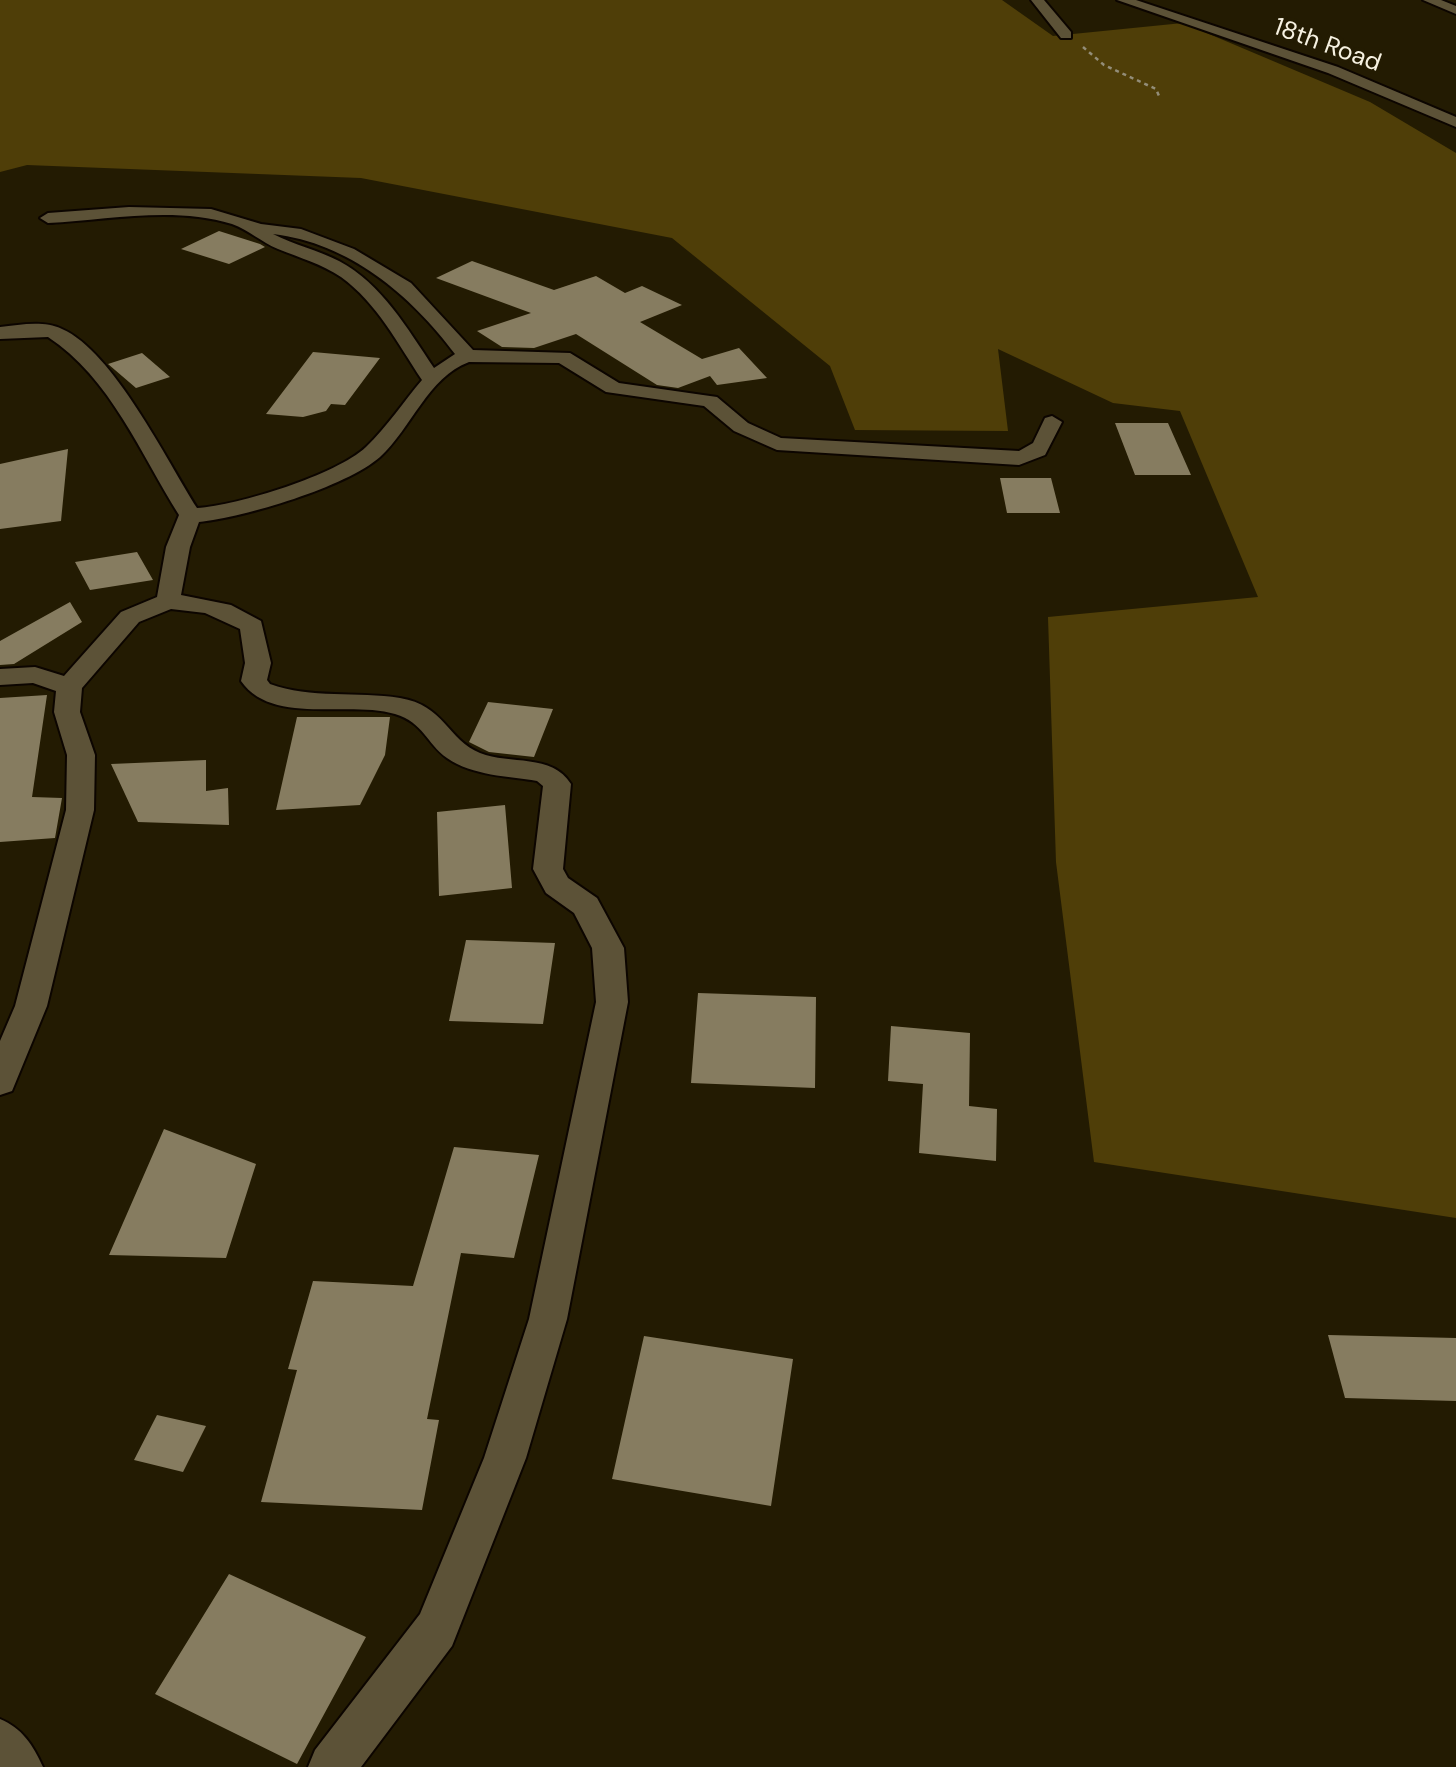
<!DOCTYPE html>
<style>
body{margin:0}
canvas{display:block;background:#231b02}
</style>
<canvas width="1456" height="1767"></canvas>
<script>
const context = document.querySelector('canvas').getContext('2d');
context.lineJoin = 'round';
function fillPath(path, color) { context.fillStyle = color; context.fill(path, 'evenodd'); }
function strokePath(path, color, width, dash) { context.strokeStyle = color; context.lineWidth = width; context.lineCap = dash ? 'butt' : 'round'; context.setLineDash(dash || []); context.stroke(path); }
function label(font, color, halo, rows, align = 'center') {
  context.font = font + ' "DM Sans",sans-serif'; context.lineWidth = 8; context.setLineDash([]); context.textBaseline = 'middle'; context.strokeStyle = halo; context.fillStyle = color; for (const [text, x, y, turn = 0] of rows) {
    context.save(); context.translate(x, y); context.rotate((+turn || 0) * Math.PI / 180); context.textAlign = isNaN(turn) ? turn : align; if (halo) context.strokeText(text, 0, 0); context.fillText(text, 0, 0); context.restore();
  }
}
fillPath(new Path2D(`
 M0 0H1002L1053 36 1183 23 1370 102 1456 153V1218L1094 1162 1056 862 1048 617 1258 597 1180 411 1113 403 998 349 1008 431 855 430 830 366 672 238 361 178 27 165 0 172Z`), '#4f3e08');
fillPath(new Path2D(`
 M219 231 260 244 265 247 229 264 181 249Z
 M472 261 554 290 596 276 625 293 642 286 682 305 640 322 702 359 739 348 767 378 717 385 710 376 678 388 657 385 576 334 534 348 502 347 477 331 531 313 436 278Z
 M313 352 380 358 345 405 331 404 326 411 303 417 266 414Z
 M142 353 170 377 136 388 108 364Z
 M1115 423H1168L1191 475H1135Z
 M68 449 61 521 0 529V464Z
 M1000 478H1051L1060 513H1007Z
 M137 552 153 580 90 590 75 562Z
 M70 602 82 622 14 664 0 665V641Z
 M47 695 32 797 62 798 55 838 0 842V698Z
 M488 702 553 709 534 757 489 752 469 742Z
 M297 717H390L385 755 360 805 276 810Z
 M206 760V791L228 788 229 825 138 822 111 764Z
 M505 805 512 888 439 896 437 812Z
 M466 940 555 943 543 1024 449 1021Z
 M698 993 816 997 815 1088 691 1083Z
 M891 1026 970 1033 969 1106 997 1109 996 1161 919 1153 923 1084 888 1081Z
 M164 1129 256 1164 226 1258 109 1255Z
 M454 1147 539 1155 514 1258 461 1253 427 1419 439 1420 422 1510 261 1502 297 1370 288 1369 313 1281 413 1286Z
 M1328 1335 1456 1338V1401L1345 1398Z
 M644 1336 793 1359 771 1506 612 1479Z
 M157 1415 206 1426 183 1472 134 1460Z
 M229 1574 366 1637 297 1764 155 1694Z`), '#867c60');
const minor = new Path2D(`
 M1031 0H1044L1071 32V38H1061Z
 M1117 0H1136L1338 67 1456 117V127L1328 73Z
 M1423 0H1441L1456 6V14Z
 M129 207 211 209 261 224 301 229 354 249 411 283 473 350 570 353 619 383 717 397 748 423 781 438 1019 451 1033 443 1045 418 1052 416 1062 422 1045 455 1019 465 777 450 734 431 704 406 606 392 559 363 469 362C428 377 411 429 380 457 346 487 245 517 199 522L190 547 181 595 231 605 261 621 271 663 267 680 270 684C310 699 358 691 400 698 444 705 448 740 480 753 510 765 552 753 571 784L563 869 568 878 597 898 624 948 628 1002 567 1319 526 1458 452 1646 361 1767H308L315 1750 420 1614 484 1458 529 1319 596 1002 592 948 574 913 546 893 533 869 543 786 537 781C508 776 473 776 447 758 426 743 424 723 395 714 349 700 272 726 241 681L245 663 240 629 205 613 171 609 139 622 82 688 80 712 95 755 94 810 47 1006 12 1091 0 1095V1041L15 1006 66 810 67 755 54 712 56 691 33 683 0 685V669L35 667 64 676 121 612 157 597 166 547 179 515C141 455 110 377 48 337L0 339V327C20 325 43 320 62 329 113 351 167 461 197 508 239 505 336 475 366 447 387 427 404 401 422 380 398 344 377 303 341 277 322 264 300 258 278 249 261 242 249 230 232 224 174 206 107 220 48 223L40 218 48 213ZM273 234C349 243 411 295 455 354L434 368C407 328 382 284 339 261 318 250 294 245 273 234Z
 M0 1719C22 1728 33 1745 43 1767H0Z`);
strokePath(minor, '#0c0500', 4);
strokePath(new Path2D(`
 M1083 47 1104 65 1156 89 1159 96`), '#938d78', 2.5, [4, 4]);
fillPath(minor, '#5c5237');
label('25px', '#f6f1e1', '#231b02', [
 ["18th Road",1327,46,20]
]);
</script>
